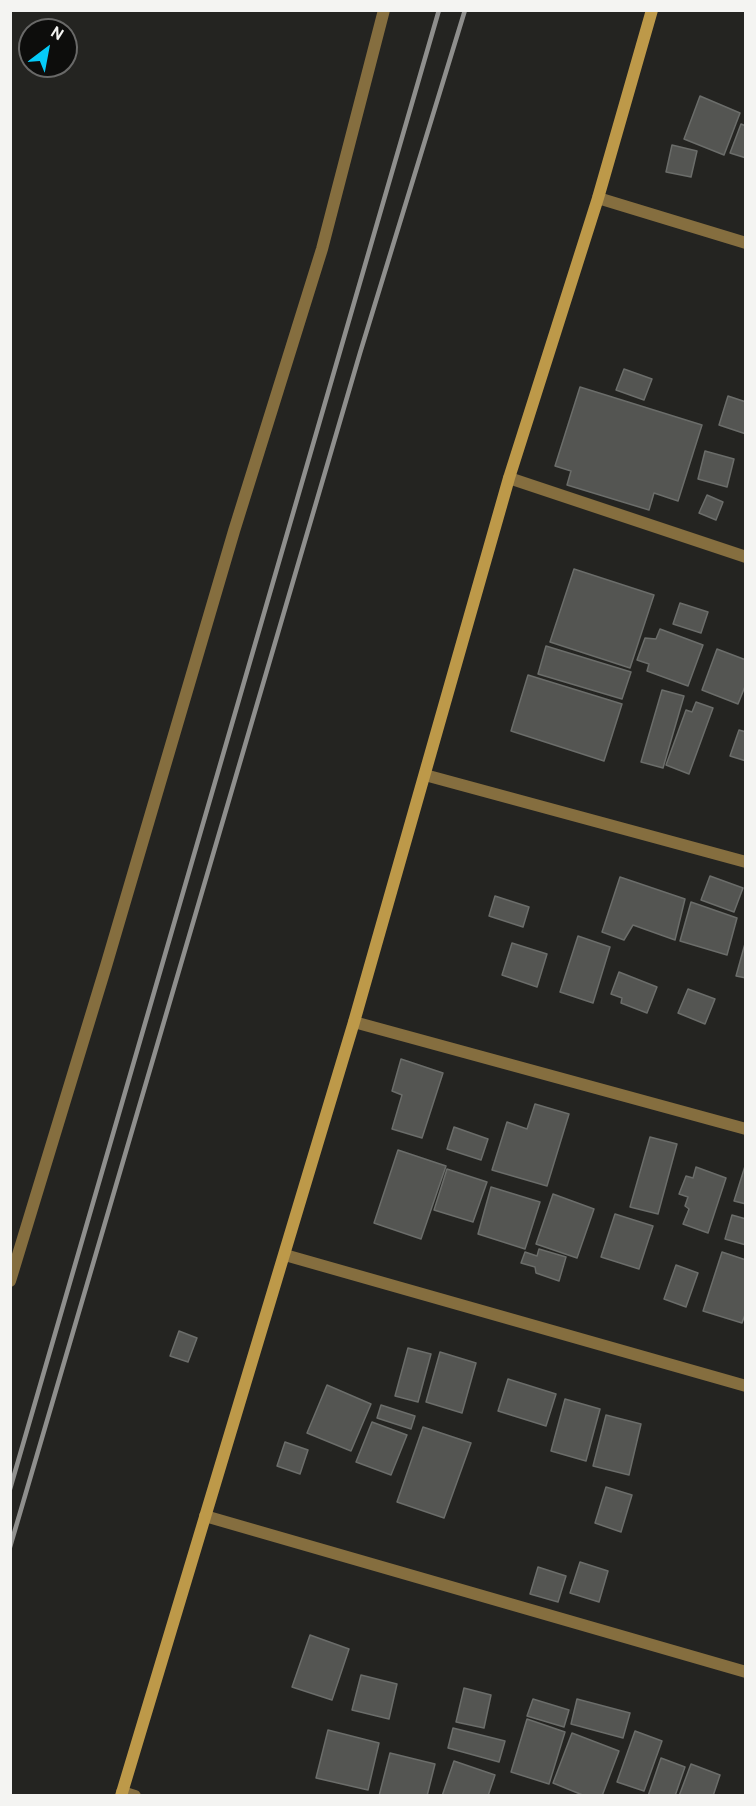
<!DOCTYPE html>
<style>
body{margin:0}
#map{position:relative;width:756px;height:1806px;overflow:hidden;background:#242421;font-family:Overpass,sans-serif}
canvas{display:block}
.frame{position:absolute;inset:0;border:12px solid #f4f4f2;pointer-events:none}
.north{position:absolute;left:18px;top:18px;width:60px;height:60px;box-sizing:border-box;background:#0d0d0c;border:2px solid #696968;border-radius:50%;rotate:32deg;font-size:16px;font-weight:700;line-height:24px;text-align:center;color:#f4f4f2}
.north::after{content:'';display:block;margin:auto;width:21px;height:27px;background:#05cbf9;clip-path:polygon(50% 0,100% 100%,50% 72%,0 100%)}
</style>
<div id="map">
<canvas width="756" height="1806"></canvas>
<div class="frame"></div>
<div class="north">N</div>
</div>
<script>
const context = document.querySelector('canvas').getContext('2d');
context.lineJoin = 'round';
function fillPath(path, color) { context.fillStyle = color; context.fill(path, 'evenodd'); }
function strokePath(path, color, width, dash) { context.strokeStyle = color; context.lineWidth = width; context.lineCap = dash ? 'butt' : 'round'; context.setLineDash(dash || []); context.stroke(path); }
const building = new Path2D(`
 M700 96 740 113 724 155 684 139Z
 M741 124 746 126V158L730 153Z
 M672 145 697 151 691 177 666 172Z
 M624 369 652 379 644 400 616 390Z
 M580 387 702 425 678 501 654 493 649 510 567 485 571 471 555 466Z
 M728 396 746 402V434L719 425Z
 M705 451 734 459 727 487 698 479Z
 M707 495 723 502 716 520 699 513Z
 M574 569 654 595 630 668 550 642Z
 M680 603 708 612 701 633 673 624Z
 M660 629 703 645 688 686 647 671 649 664 637 660 645 638 656 639Z
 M546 646 631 672 622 699 538 674Z
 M717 649 746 660V684L738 704 702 690Z
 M528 675 622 704 604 761 511 731Z
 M662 690 684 696 663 768 641 762Z
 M696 702 713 708 689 774 666 765 686 710 692 712Z
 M739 730 746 732V761L730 756Z
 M710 876 743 888 734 912 701 900Z
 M620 877 685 899 675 940 633 925 624 940 602 932Z
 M495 896 529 907 523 927 489 916Z
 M691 902 737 918 727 955 680 941Z
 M578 936 610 947 593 1003 560 992Z
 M746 940V978L736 976Z
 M512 943 547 954 537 987 502 975Z
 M619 972 657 987 647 1013 621 1003 622 998 611 994Z
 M688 989 715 999 705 1024 678 1013Z
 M401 1059 443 1073 422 1138 392 1129 402 1095 392 1091Z
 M535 1104 569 1114 547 1186 492 1170 507 1122 527 1129Z
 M454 1127 488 1139 481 1160 447 1149Z
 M650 1137 677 1144 658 1214 630 1207Z
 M398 1150 446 1166 421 1239 374 1223Z
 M746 1163V1204L734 1201Z
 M696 1167 726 1178 708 1233 683 1224 689 1209 685 1206 688 1197 679 1194 686 1176 693 1178Z
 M447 1169 487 1182 473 1222 434 1210Z
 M491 1187 540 1202 525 1249 478 1234Z
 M553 1194 594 1209 577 1258 536 1244Z
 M615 1214 653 1226 639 1269 601 1257Z
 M732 1215 746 1219V1245L725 1239Z
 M539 1249 566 1257 559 1281 536 1273 535 1267 521 1263 525 1252 537 1256Z
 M722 1252 746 1260V1312L742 1323 703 1311Z
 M676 1265 698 1273 686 1307 664 1299Z
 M179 1331 197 1338 188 1362 170 1356Z
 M408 1348 431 1354 418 1402 395 1396Z
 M440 1352 476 1363 462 1413 426 1402Z
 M508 1379 556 1394 546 1426 498 1411Z
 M327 1385 371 1404 351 1451 307 1433Z
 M565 1399 600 1409 586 1461 551 1451Z
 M381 1405 415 1416 411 1429 377 1418Z
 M606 1415 641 1424 629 1475 593 1466Z
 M372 1422 407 1435 391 1475 356 1462Z
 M423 1427 471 1443 444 1518 397 1502Z
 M285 1442 308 1450 300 1474 277 1466Z
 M606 1487 632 1495 621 1532 595 1523Z
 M580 1562 608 1571 599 1602 570 1593Z
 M538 1567 566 1576 558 1602 530 1594Z
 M310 1635 349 1649 332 1700 292 1687Z
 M361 1675 397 1684 389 1719 352 1710Z
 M464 1688 491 1695 484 1728 456 1722Z
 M533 1699 569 1710 564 1727 527 1716Z
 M577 1699 630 1713 623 1738 571 1724Z
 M527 1719 565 1732 549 1784 511 1772Z
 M453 1728 505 1741 499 1762 448 1748Z
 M328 1730 379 1743 368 1790 316 1778Z
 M635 1731 662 1741 644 1791 617 1782Z
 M572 1733 619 1751 602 1796H585L553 1783Z
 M390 1753 435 1764 427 1796H379Z
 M661 1758 685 1767 675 1796H648Z
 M454 1761 495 1775 488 1796H442Z
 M691 1764 720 1775 713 1796H679Z`);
fillPath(building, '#545552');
strokePath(building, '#6b6d6a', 1.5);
strokePath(new Path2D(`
 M598 198 746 243
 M509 478 746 557
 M425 775 746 862
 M354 1022 746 1129
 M285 1255 746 1386
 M10 1281 106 966 234 531 322 249 384 10
 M205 1516 746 1672
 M122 1792 135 1796`), '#856e3f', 12);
strokePath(new Path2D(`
 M121 1796 354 1022 509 478 598 198 652 10`), '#bd9949', 12);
strokePath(new Path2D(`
 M10 1489 439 10
 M10 1547 360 353 465 10`), '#8f8f8d', 4.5);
</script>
